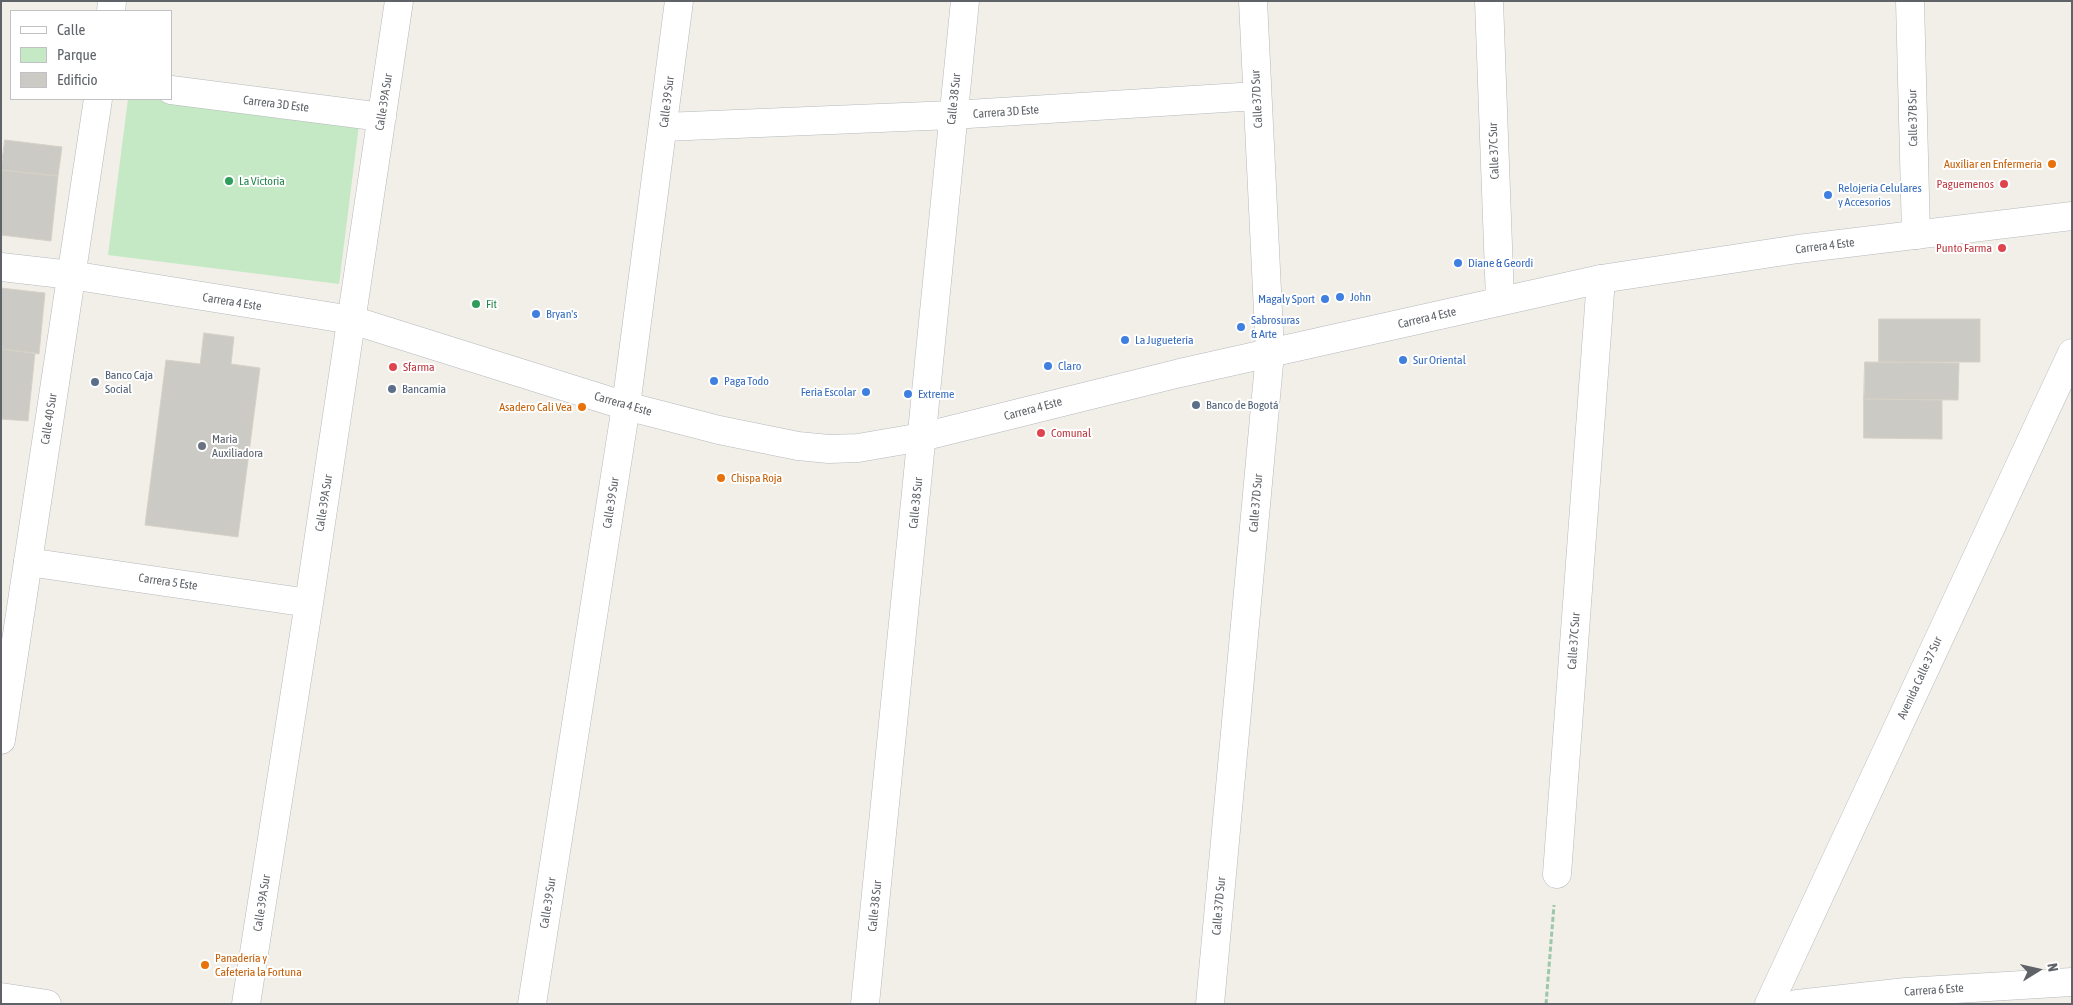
<!DOCTYPE html>
<meta charset="utf-8">
<style>
body{margin:0}
#map{position:relative;width:2073px;height:1005px;overflow:hidden;background:#f1efe8;font-family:"Asap Condensed",sans-serif}
canvas{display:block}
.frame{position:absolute;inset:0;border:2px solid #5f6368;pointer-events:none}
.legend{position:absolute;left:10px;top:10px;width:162px;height:90px;box-sizing:border-box;background:#fff;border:1px solid #bfc1c3;margin:0;padding:6px 9px;list-style:none;font-size:15px;color:#5f6368}
.legend li{display:flex;align-items:center;gap:10px;height:25px}
.legend b{width:25px;border:1px solid #bfc1c3}
.north{position:absolute;left:2013px;top:945px;width:50px;height:50px;-webkit-text-stroke:4px #fff;paint-order:stroke;rotate:80deg;font-size:14px;font-weight:700;line-height:20px;text-align:center;color:#5f6368}
.north::after{content:'';display:block;margin:auto;width:18px;height:22px;background:#5f6368;clip-path:polygon(50% 0,100% 100%,50% 72%,0 100%)}
</style>
<div id="map">
<canvas width="2073" height="1005"></canvas>
<div class="frame"></div>
<ul class="legend">
<li><b style="height:6px;background:#fff"></b>Calle</li>
<li><b style="height:14px;background:#c5e8c5"></b>Parque</li>
<li><b style="height:14px;background:#cccac5"></b>Edificio</li>
</ul>
<div class="north">N</div>
</div>
<script>
const context = document.querySelector('canvas').getContext('2d');
context.lineJoin = 'round';
function fillPath(path, color) { context.fillStyle = color; context.fill(path, 'evenodd'); }
function strokePath(path, color, width, dash) { context.strokeStyle = color; context.lineWidth = width; context.lineCap = dash ? 'butt' : 'round'; context.setLineDash(dash || []); context.stroke(path); }
function label(font, color, halo, rows, align = 'center') {
  context.font = font + ' "Asap Condensed",sans-serif'; context.lineWidth = 4; context.setLineDash([]); context.textBaseline = 'middle'; context.strokeStyle = halo; context.fillStyle = color; for (const [text, x, y, turn = 0] of rows) {
    context.save(); context.translate(x, y); context.rotate((+turn || 0) * Math.PI / 180); context.textAlign = isNaN(turn) ? turn : align; if (halo) context.strokeText(text, 0, 0); context.fillText(text, 0, 0); context.restore();
  }
}
fillPath(new Path2D(`
 M128 99H158L359 125 339 284 108 255Z`), '#c5e8c5');
const building = new Path2D(`
 M5 140 62 147 58 176 1 170Z
 M1 170 58 176 51 241 1 235Z
 M1 288 45 293 39 354 1 349Z
 M1879 319H1980V362H1879Z
 M204 333 234 337 231 364 260 368 238 537 145 525 166 360 200 364Z
 M1 349 35 353 28 421 1 419Z
 M1865 362 1959 363 1958 400 1864 399Z
 M1864 399 1942 400V439L1864 438Z`);
fillPath(building, '#cccac5');
strokePath(building, '#d6d1c6', 1);
const minor = new Path2D(`
 M1489 1 1500 300
 M1910 1 1916 235
 M171 90 382 117
 M664 127 952 115 1257 96
 M28 562 309 603
 M1557 874 1601 279
 M246 1004 309 603 399 1
 M865 1004 965 1
 M1210 1004 1270 353 1253 1
 M1797 1004 1906 992 2072 982`);
const tertiary = new Path2D(`
 M111 11 112 1
 M1 267 71 275 352 320 626 406 719 430 798 446 829 449 858 448 922 437 1180 373 1601 279 1798 249 2072 216
 M1 740 98 99
 M1 997 47 1004
 M532 1004 626 406 679 1`);
const secondary = new Path2D(`
 M1769 1004 2072 353`);
strokePath(minor, '#b5b8bc', 29);
strokePath(tertiary, '#b5b8bc', 29);
strokePath(secondary, '#b6babf', 29);
strokePath(new Path2D(`
 M1546 1004 1554 905`), '#9cc7a9', 3, [5, 2.5]);
strokePath(minor, '#fff', 28);
strokePath(tertiary, '#fff', 28);
strokePath(secondary, '#fff', 28);
for (const [x, y, r, color] of [
 [2052,164,5,"#e8710a"],
 [229,181,5,"#2e9e5b"],
 [2004,184,5,"#e0444e"],
 [1828,195,5,"#3f7fe0"],
 [2002,248,5,"#e0444e"],
 [1458,263,5,"#3f7fe0"],
 [1340,297,5,"#3f7fe0"],
 [1325,299,5,"#3f7fe0"],
 [476,304,5,"#2e9e5b"],
 [536,314,5,"#3f7fe0"],
 [1241,327,5,"#3f7fe0"],
 [1125,340,5,"#3f7fe0"],
 [1403,360,5,"#3f7fe0"],
 [1048,366,5,"#3f7fe0"],
 [393,367,5,"#e0444e"],
 [714,381,5,"#3f7fe0"],
 [95,382,5,"#5c6f8a"],
 [392,389,5,"#5c6f8a"],
 [866,392,5,"#3f7fe0"],
 [908,394,5,"#3f7fe0"],
 [1196,405,5,"#5c6f8a"],
 [582,407,5,"#e8710a"],
 [1041,433,5,"#e0444e"],
 [202,446,5,"#6b7280"],
 [721,478,5,"#e8710a"],
 [205,965,5,"#e8710a"]
]) { const dot = new Path2D(); dot.arc(x, y, r, 0, 2 * Math.PI); context.fillStyle = color; context.fill(dot); strokePath(dot, '#fff', 2); }
label('12px', '#5f6368', '#fff', [
 ["Calle 38 Sur",954,99,-84],
 ["Calle 37D Sur",1257,99,-93],
 ["Calle 39A Sur",384,102,-81],
 ["Calle 39 Sur",667,102,-83],
 ["Carrera 3D Este",276,104,7],
 ["Carrera 3D Este",1006,112,-4],
 ["Calle 37B Sur",1913,118,-91],
 ["Calle 37C Sur",1494,151,-92],
 ["Carrera 4 Este",1825,246,-7],
 ["Carrera 4 Este",232,302,9],
 ["Carrera 4 Este",1427,318,-13],
 ["Carrera 4 Este",623,404,16],
 ["Carrera 4 Este",1033,409,-15],
 ["Calle 40 Sur",49,419,-81],
 ["Calle 39A Sur",324,503,-81],
 ["Calle 39 Sur",611,503,-81],
 ["Calle 38 Sur",916,503,-84],
 ["Calle 37D Sur",1256,503,-85],
 ["Carrera 5 Este",168,582,8],
 ["Calle 37C Sur",1574,641,-86],
 ["Avenida Calle 37 Sur",1920,678,-65],
 ["Calle 39A Sur",262,903,-81],
 ["Calle 39 Sur",548,903,-81],
 ["Calle 38 Sur",875,906,-84],
 ["Calle 37D Sur",1219,906,-85],
 ["Carrera 6 Este",1934,990,-4]
]);
label('12px', '#c56008', '#fff', [
 ["Auxiliar en Enfermeria",2042,164],
 ["Asadero Cali Vea",572,407],
 ["Chispa Roja",731,478,"left"],
 ["Panadería y",215,958,"left"],
 ["Cafeteria la Fortuna",215,972,"left"]
], 'right');
label('12px', '#27864d', '#fff', [
 ["La Victoria",239,181],
 ["Fit",486,304]
], 'left');
label('12px', '#be3a42', '#fff', [
 ["Paguemenos",1994,184],
 ["Punto Farma",1992,248],
 ["Sfarma",403,367,"left"],
 ["Comunal",1051,433,"left"]
], 'right');
label('12px', '#366cbe', '#fff', [
 ["Relojería Celulares",1838,188],
 ["y Accesorios",1838,202],
 ["Diane & Geordi",1468,263],
 ["John",1350,297],
 ["Magaly Sport",1315,299,"right"],
 ["Bryan's",546,314],
 ["Sabrosuras",1251,320],
 ["& Arte",1251,334],
 ["La Juguetería",1135,340],
 ["Sur Oriental",1413,360],
 ["Claro",1058,366],
 ["Paga Todo",724,381],
 ["Feria Escolar",856,392,"right"],
 ["Extreme",918,394]
], 'left');
label('12px', '#4e5e75', '#fff', [
 ["Banco Caja",105,375],
 ["Social",105,389],
 ["Bancamia",402,389],
 ["Banco de Bogotá",1206,405]
], 'left');
label('12px', '#5b616d', '#fff', [
 ["Maria",212,439],
 ["Auxiliadora",212,453]
], 'left');
</script>
